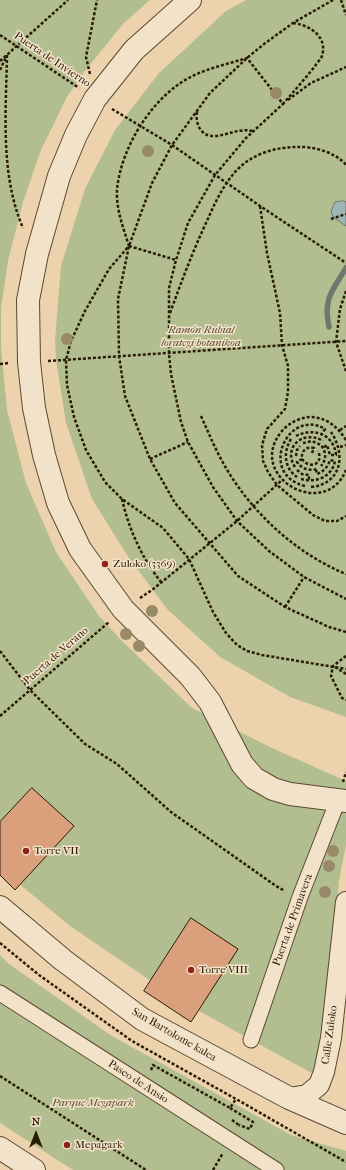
<!DOCTYPE html>
<meta charset="utf-8">
<style>
body{margin:0}
#map{position:relative;width:346px;height:1170px;overflow:hidden;background:#ecd3ae;font-family:"IM FELL French Canon",serif}
canvas{display:block}
.north{position:absolute;left:16px;top:1114px;width:40px;height:40px;-webkit-text-stroke:3px #f3e2ca;paint-order:stroke;rotate:0deg;font-size:11px;font-weight:700;line-height:16px;text-align:center;color:#2a1b06}
.north::after{content:'';display:block;margin:auto;width:14px;height:18px;background:#2a1b06;clip-path:polygon(50% 0,100% 100%,50% 72%,0 100%)}
</style>
<div id="map">
<canvas width="346" height="1170"></canvas>
<div class="north">N</div>
</div>
<script>
const context = document.querySelector('canvas').getContext('2d');
context.lineJoin = 'round';
function fillPath(path, color) { context.fillStyle = color; context.fill(path, 'evenodd'); }
function strokePath(path, color, width, dash) { context.strokeStyle = color; context.lineWidth = width; context.lineCap = dash ? 'butt' : 'round'; context.setLineDash(dash || []); context.stroke(path); }
function label(font, color, halo, rows, align = 'center') {
  context.font = font + ' "IM FELL French Canon",serif'; context.lineWidth = 3; context.setLineDash([]); context.textBaseline = 'middle'; context.strokeStyle = halo; context.fillStyle = color; for (const [text, x, y, turn = 0] of rows) {
    context.save(); context.translate(x, y); context.rotate((+turn || 0) * Math.PI / 180); context.textAlign = isNaN(turn) ? turn : align; if (halo) context.strokeText(text, 0, 0); context.fillText(text, 0, 0); context.restore();
  }
}
fillPath(new Path2D(`
 M0 0H150L123 24 85 71 67 97 41 150 23 202 8 261 1 308V348L7 410 26 483 56 552 99 616 122 641 192 708 272 748 346 781V844L339 881 322 1063 317 1076 179 1000 70 926 0 868Z
 M246 0H346V717L290 697 220 657 168 610 129 558 92 499 66 423 56 360 55 341 61 266 85 189 115 130 159 73 226 11Z
 M0 955 9 964 112 1036 291 1135 346 1151V1170H73L0 1123Z`), '#b2be8f');
const water = new Path2D(`
 M344 201 346 202V226L333 217 331 211 335 202Z`);
fillPath(water, '#9db5b5');
strokePath(water, '#6f776f', 1);
strokePath(new Path2D(`
 M329 327C323 299 332 291 346 268`), '#6f776f', 5.5);
const building = new Path2D(`
 M32 788 74 826 15 890 0 875V822Z
 M191 918 238 949 191 1022 144 991Z`);
fillPath(building, '#daa07c');
strokePath(building, '#2a1b06', 1);
const pedestrian = new Path2D(`
 M0 993 276 1170
 M251 1040 300 897 338 800`);
const minor = new Path2D(`
 M289 1098 307 1095 319 1085 324 1072 331 1038 346 902`);
const tertiary = new Path2D(`
 M190 0 134 50 95 99 76 135 59 176 37 254 28 300 29 362 34 408 44 455 58 503 80 549 123 609 190 676 210 702 242 764 254 778 273 789 290 794 346 801
 M0 907 63 960 142 1019 289 1098 346 1123
 M0 1148 34 1170`);
strokePath(pedestrian, '#5a4930', 17);
strokePath(minor, '#5a4930', 22);
strokePath(tertiary, '#5a4930', 24);
strokePath(new Path2D(`
 M333 0 293 23 264 44 247 58 210 93 172 145 152 183 129 246 118 299 119 356 125 396 150 459 175 503 238 576 285 607 329 627 346 632
 M341 0 346 15
 M293 23C309 25 328 36 322 56 321 59 317 63 315 66 305 79 294 91 283 104L247 58C231 63 213 67 197 74 156 91 121 145 117 190 116 209 123 227 129 246L109 269 85 311 71 341 66 360 67 385 74 417 86 450 105 482 122 499 163 528 189 559 213 612 226 633 237 645 247 651 262 655 346 669
 M0 35 79 88
 M7 55C6 112 0 175 23 228
 M0 61 68 0
 M0 70 6 57
 M90 74 86 57 97 0
 M288 100 311 83 346 67
 M284 103 246 138 215 175 188 223 176 260 169 288V354L171 374 181 422 188 442 213 487 237 521 269 551 304 577 346 599
 M112 109 172 145 260 206 346 263
 M197 112C195 124 201 137 215 136 229 135 238 128 253 131
 M260 206 267 253 280 313 282 345 288 366V392L285 409 267 429 262 445 263 461 268 472 277 485 313 515 325 521H337L346 516
 M331 219 346 214
 M129 246 176 260
 M346 291 340 309 336 342 346 371
 M170 313C181 283 192 253 206 223 215 203 224 182 240 167 255 153 277 147 297 147 312 146 336 152 346 165
 M48 361 346 341
 M0 364 9 363
 M201 416C209 434 216 451 226 468 253 514 297 554 346 574
 M340 430 346 426
 M296 436C313 427 334 434 336 455H330L327 445 323 448
 M291 439C283 452 284 468 297 477
 M346 440C337 426 326 417 309 417 299 418 289 423 282 431 244 476 325 522 346 470
 M303 443 312 441 321 445C326 452 327 459 321 466
 M340 447 346 445
 M312 453 314 448C306 446 301 451 302 459 310 470 324 464 318 451
 M296 456 297 450 300 446
 M150 459 188 442
 M302 459 297 462C302 469 309 471 317 469
 M295 467C282 447 304 429 323 441
 M297 470 302 474 309 475V481
 M301 479C316 483 332 477 335 461L330 460C328 467 323 472 317 474L316 470
 M305 486C257 474 288 407 325 429L322 434
 M311 487C342 484 346 454 331 432
 M122 499C129 530 142 558 161 582
 M140 598 152 590 237 521 282 480
 M285 607 304 577
 M0 651 30 690 85 744 117 764 171 812 276 886 285 891
 M346 656 333 666 331 676 342 698 346 700
 M335 667 346 674
 M0 716 109 622
 M343 782 346 772
 M0 943 39 975 132 1041 236 1099 346 1162
 M151 1070 153 1065 230 1108 236 1099
 M0 1076 146 1170
 M230 1108 253 1122 250 1129 239 1125
 M232 1120 239 1125 238 1126
 M213 1170 223 1153`), '#2a1b06', 2.5, [3, 2]);
strokePath(pedestrian, '#f3e2ca', 15);
strokePath(minor, '#f3e2ca', 20);
strokePath(tertiary, '#f3e2ca', 22);
context.fillStyle = '#988968';
for (const [x, y] of [
 [276,93],
 [148,151],
 [67,339],
 [152,611],
 [126,634],
 [139,646],
 [333,851],
 [329,866],
 [325,892]
]) { context.beginPath(); context.arc(x, y, 6, 0, 2 * Math.PI); context.fill(); }
for (const [x, y, r, color] of [
 [105,564,4,"#8f2418"],
 [26,851,4,"#8f2418"],
 [191,970,4,"#8f2418"],
 [67,1145,4,"#8f2418"]
]) { const dot = new Path2D(); dot.arc(x, y, r, 0, 2 * Math.PI); context.fillStyle = color; context.fill(dot); strokePath(dot, '#f3e2ca', 1.5); }
label('11px', '#2a1b06', '#f3e2ca', [
 ["Puerta de Invierno",52,60,34],
 ["Puerta de Verano",56,656,-41],
 ["Puerta de Primavera",293,920,-70],
 ["San Bartolome kalea",174,1035,30],
 ["Calle Zuloko",330,1035,-82],
 ["Paseo de Ansio",138,1082,33]
]);
label('italic 11px', '#534c2f', '#f3e2ca', [
 ["Ramón Rubial",201,330],
 ["lorategi botanikoa",201,343],
 ["Parque Megapark",93,1103]
]);
label('11px', '#2a1b06', '#f3e2ca', [
 ["Zuloko (3369)",113,564],
 ["Torre VII",34,851],
 ["Torre VIII",199,970],
 ["Mepagark",75,1145]
], 'left');
</script>
